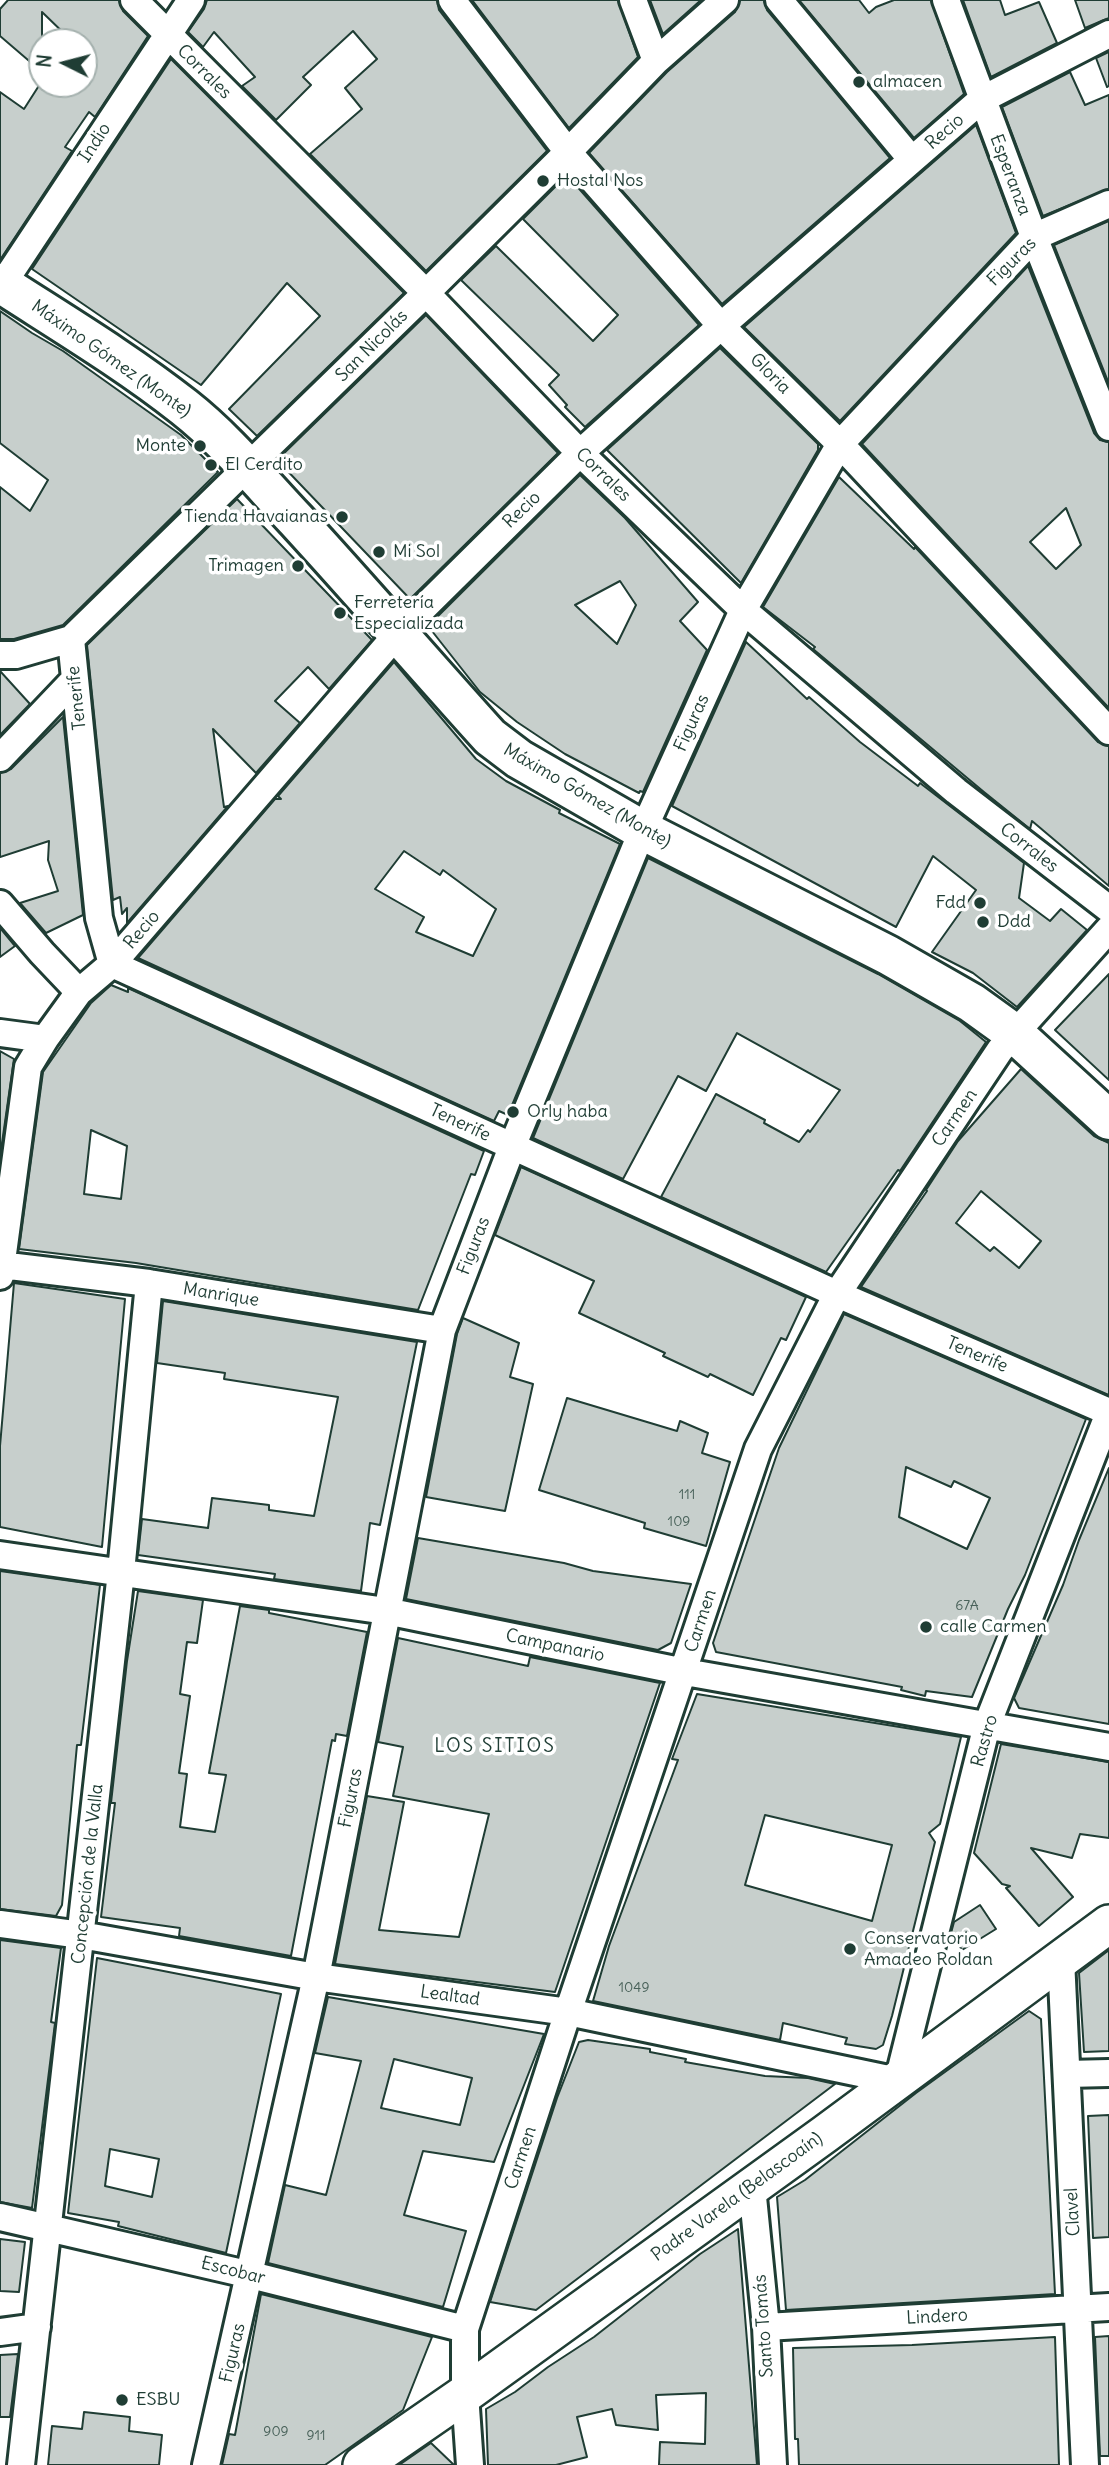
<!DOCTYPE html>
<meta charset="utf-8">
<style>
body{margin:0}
#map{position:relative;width:1109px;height:2465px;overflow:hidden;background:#fff;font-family:Delius,sans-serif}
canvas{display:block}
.north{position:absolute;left:28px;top:28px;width:70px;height:70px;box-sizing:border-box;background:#fff;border:2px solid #a5b1ae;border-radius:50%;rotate:276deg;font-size:19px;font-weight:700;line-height:28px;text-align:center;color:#1f3d34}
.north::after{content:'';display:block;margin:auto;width:24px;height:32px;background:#1f3d34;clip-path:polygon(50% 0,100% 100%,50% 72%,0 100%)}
</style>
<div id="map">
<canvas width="1109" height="2465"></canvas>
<div class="north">N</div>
</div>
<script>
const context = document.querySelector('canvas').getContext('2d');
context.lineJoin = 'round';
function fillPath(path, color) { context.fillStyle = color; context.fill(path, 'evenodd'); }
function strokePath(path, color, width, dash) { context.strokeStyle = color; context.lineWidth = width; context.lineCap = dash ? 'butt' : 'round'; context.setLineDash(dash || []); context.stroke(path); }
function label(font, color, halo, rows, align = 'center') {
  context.font = font + ' Delius,sans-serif'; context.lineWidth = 7; context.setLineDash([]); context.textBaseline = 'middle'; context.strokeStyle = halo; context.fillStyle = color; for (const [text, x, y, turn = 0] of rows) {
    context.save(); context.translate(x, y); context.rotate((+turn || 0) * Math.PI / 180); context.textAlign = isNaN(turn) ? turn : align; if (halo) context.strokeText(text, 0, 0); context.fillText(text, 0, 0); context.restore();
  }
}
const building = new Path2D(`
 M8 0H119L123 11 148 36 95 117 89 112 65 147 72 151 0 260V92L24 109 40 84H84V42H73L42 12V72L0 36V9Z
 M207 0H437L439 10 547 151 426 271 310 154 362 109 345 88 377 59 353 31 303 77 311 85 276 120 242 86 255 77 214 32 203 47 188 32 204 9Z
 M472 0H618L638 57 569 128Z
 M650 0H701L663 34Z
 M740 0H764L767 10 890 158 722 304 589 153 667 72 735 12Z
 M799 0H859L869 13 876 7 894 0H931L964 94 914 138Z
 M963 0H1000L1005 15 1039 2 1057 43 991 77Z
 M1075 0H1109V18L1085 28Z
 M1109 52V86L1107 87 1096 58Z
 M171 59 404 293 257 436 229 409 320 316 287 283 201 385 32 269Z
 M1070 72 1085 105 1109 95V189L1043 216 1002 107Z
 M976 125 1016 233 840 421 744 327Z
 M567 175 699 325 585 427 565 407 567 405 549 385 559 375 461 280 496 246 593 341 618 315 523 219Z
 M1109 221V384L1054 245Z
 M1028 266 1094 433 1100 440 1109 442V708L862 444ZM1066 508 1081 545 1056 569 1030 542Z
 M0 311 32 333 63 351 181 435 218 472 63 625 14 639H0V487L30 511 48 480 0 443Z
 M426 315 558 453 410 599 277 460Z
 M720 348 818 444V450L741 583 607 450Z
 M580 475 625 518 698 602 680 621 707 650 643 792 640 791 639 793 565 754 517 722 480 692 428 626ZM620 581 636 605 617 644 575 605Z
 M839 477 914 549 915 547 1098 742 1109 746V886L1032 821 1030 829 984 792 813 649 815 647 763 607Z
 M237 499 372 640 329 689 308 667 275 701 300 723 256 773 213 729 224 807 228 806 127 923V908L122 914 120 897 113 900 87 645Z
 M746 642 807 699 809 697 860 742 918 786 920 783 1024 863 1019 898 1050 921 1061 909 1087 930 1017 1007 973 973 932 952 976 890 933 856 896 927 672 806Z
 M394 662 476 759 506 781 560 810 559 813 620 844 508 1115 499 1111 494 1121 138 958 275 799H281L278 796ZM404 851 440 875 443 870 496 909 473 956 416 932 424 917 375 889Z
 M0 671 30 704 0 735Z
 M63 717 83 915 46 933 20 903 58 891 48 860 49 841 0 857V773L11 769Z
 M648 858 878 974 960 1021 986 1042 900 1171 898 1170 826 1272 661 1197 716 1094 765 1120 764 1123 799 1142 808 1130 810 1132 840 1090 737 1033 706 1091 678 1076 623 1179 533 1138Z
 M0 928 15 946 0 957Z
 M1109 974V1080L1055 1030Z
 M111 985 128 992V988L484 1151 475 1175 471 1174 418 1310 136 1263 19 1249 43 1072 91 1003ZM91 1130 127 1146 121 1199 84 1194Z
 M0 1051 14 1059 0 1157Z
 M1021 1069 1094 1136 1109 1143V1395L861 1287 927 1191 926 1190 958 1141ZM981 1191 1041 1241 1019 1268 994 1247 990 1251 956 1223Z
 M521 1167 806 1297 786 1340 781 1338 753 1395 710 1374 708 1377 663 1356 665 1353 579 1313 594 1281 495 1235Z
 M14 1283 125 1299 102 1547 0 1527V1446Z
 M163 1301 417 1342 380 1525 370 1523 361 1591 274 1579 275 1574 138 1555 142 1519 208 1528 212 1498 269 1505V1510L314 1516 338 1397 224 1379 225 1373 157 1363Z
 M844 1314 1086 1419 1025 1575 1008 1609 972 1697 926 1691 925 1696 901 1690 902 1687 716 1652 713 1643 779 1448ZM906 1467 951 1487 954 1481 990 1498 967 1549 899 1517Z
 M463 1318 519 1343 510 1377 533 1384 505 1511 426 1497 457 1334Z
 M567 1398 677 1431 680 1421 708 1433 702 1453 730 1462 706 1546 644 1528 645 1523 539 1490Z
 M1109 1468V1724L1019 1708 1014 1698 1063 1585 1079 1540Z
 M418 1538 564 1563 593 1571 691 1584 671 1643 658 1650 406 1599Z
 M0 1571 100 1585 81 1745H77L62 1905 56 1916 0 1909Z
 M138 1591 203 1600 197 1643 187 1642 180 1694 190 1696 179 1773 187 1774 180 1827 215 1832 226 1775 209 1773 240 1606 269 1610V1613L367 1632 347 1736 336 1734 335 1741 332 1740 291 1956 179 1936 180 1928 101 1917 115 1803H111L127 1661Z
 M398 1638 528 1666 530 1657 660 1683 555 1992 335 1964 367 1796 404 1802 379 1930 459 1937 489 1814 393 1796 403 1747 378 1742Z
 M697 1694 961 1737 940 1824 929 1833 935 1842 892 2016 883 2045 876 2049 845 2044 847 2038 783 2023 780 2040 593 2001 609 1946 678 1760 672 1759ZM765 1815 892 1845 872 1921 745 1885Z
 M1001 1744 1109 1762V1838L1080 1834 1072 1858 1031 1848 1073 1897 1039 1926 1006 1888 1010 1886 1002 1884 974 1853Z
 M980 1905 996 1929 962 1950 951 1933 954 1922Z
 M0 1940 61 1948 51 2022 55 2023 32 2208 0 2202Z
 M1109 1950V2051L1084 2052 1079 1973Z
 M97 1958 281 1994 226 2253 118 2226 119 2222 68 2213ZM110 2149 159 2159 152 2197 105 2186Z
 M328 1997 544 2034 494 2162 423 2151 404 2215 466 2231 443 2307 268 2263 285 2185 326 2195 361 2061 315 2053ZM394 2059 472 2078 460 2125 381 2108Z
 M1029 2011 1041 2019 1055 2294 786 2310 777 2197 805 2180 916 2093Z
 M588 2040 650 2049V2052L686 2059 685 2062 765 2076 808 2078 835 2084 536 2310 490 2302 557 2098 579 2042Z
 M1109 2115V2237L1093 2238 1088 2116Z
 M738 2229 757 2465H659L660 2442 705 2444 706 2393 656 2395 658 2430 616 2425 612 2409 577 2417 587 2457 556 2465H488L486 2409 515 2392 548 2367 594 2337 700 2254Z
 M0 2239 25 2242 19 2292 0 2291Z
 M261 2294 432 2337 403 2410 325 2465H222L229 2434 235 2435Z
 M1109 2336V2456H1100L1095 2337Z
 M1055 2337 1059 2465H799L798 2439H795L793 2348 912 2345Z
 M18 2354 10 2417H0V2355Z
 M84 2412 130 2417 129 2431 162 2435 159 2465H48L52 2426 82 2429Z
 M431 2443 454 2465H399L428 2445Z`);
fillPath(building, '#c7cfcc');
strokePath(building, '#1f3d34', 2);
const street = new Path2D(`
 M134 0 426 293 580 453 743 610 956 791 1109 909
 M452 0 568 152 721 326 840 444 1109 731
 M633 0 656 61
 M779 0 912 160
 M946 0 1034 237 1109 427
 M0 288 191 0
 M71 639 99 918 112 964 837 1294 1109 1412
 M0 655H16L71 639 426 293 568 152 656 61 725 0
 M0 758 75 679
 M0 904 42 953 79 992
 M0 1033 45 1039
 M0 1265 149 1283 442 1330
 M0 1276 28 1067 45 1039 79 992 112 964 399 632 580 453 721 326 981 100 1109 34
 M0 1555 386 1611 685 1672 1109 1747
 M0 1924 81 1935 316 1977 568 2012 898 2081 987 1725 1109 1413
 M1061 1959 1085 2465
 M1067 2074 1109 2073
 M752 2187 766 2327 773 2465
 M0 2217 251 2275 465 2329
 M766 2327 1109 2307
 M0 2332 37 2327
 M21 2465 121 1572 149 1283
 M206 2465 316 1977 442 1330 512 1147 636 846 743 610 840 444 1034 237 1109 204
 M470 2465 465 2394V2329L568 2012 758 1449 837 1294 1000 1050 1109 929`);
const secondary = new Path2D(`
 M362 2465 465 2394 825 2134 1109 1924`);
const primary = new Path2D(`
 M0 283C62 323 127 362 184 407 226 440 260 482 296 520 362 592 425 665 490 737L519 759 644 831 888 955 972 1003 1015 1034 1109 1120`);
strokePath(street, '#1f3d34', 32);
strokePath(secondary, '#1f3d34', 42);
strokePath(primary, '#1f3d34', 44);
strokePath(street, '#fff', 26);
strokePath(secondary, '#fff', 37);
strokePath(primary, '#fff', 38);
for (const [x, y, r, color] of [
 [859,82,7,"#1f3d34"],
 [543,181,7,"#1f3d34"],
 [200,446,7,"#1f3d34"],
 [211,465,7,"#1f3d34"],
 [342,517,7,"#1f3d34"],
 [379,552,7,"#1f3d34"],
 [298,566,7,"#1f3d34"],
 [340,613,7,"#1f3d34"],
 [980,903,7,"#1f3d34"],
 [983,922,7,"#1f3d34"],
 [513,1112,7,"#1f3d34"],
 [926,1627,7,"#1f3d34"],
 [850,1949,7,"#1f3d34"],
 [122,2400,7,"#1f3d34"]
]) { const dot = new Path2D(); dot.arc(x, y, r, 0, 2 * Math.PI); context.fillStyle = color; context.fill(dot); strokePath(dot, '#fff', 2.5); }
label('14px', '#49625a', null, [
 ["111",687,1495],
 ["109",679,1522],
 ["67A",967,1606],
 ["1049",634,1988],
 ["909",276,2432],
 ["911",316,2436]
]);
label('18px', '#1f3d34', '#fff', [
 ["Corrales",204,72,45],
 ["Recio",945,132,-41],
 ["Indio",95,143,-57],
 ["Esperanza",1010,175,69],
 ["Figuras",1012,262,-45],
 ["San Nicolás",372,346,-45],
 ["Máximo Gómez (Monte)",111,359,35],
 ["Gloria",770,374,45],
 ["Corrales",603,475,44],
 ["Recio",522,510,-44],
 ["Tenerife",77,698,-96],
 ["Figuras",692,723,-66],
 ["Máximo Gómez (Monte)",587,796,30],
 ["Corrales",1029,848,38],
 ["Recio",142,930,-49],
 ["Carmen",955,1118,-56],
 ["Tenerife",460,1123,25],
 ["Figuras",474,1246,-69],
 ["Manrique",221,1295,9],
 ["Tenerife",977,1355,23],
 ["Carmen",701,1621,-72],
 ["Campanario",555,1646,12],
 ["Rastro",985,1741,-74],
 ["Figuras",351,1798,-79],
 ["Concepción de la Valla",88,1874,-84],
 ["Lealtad",450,1996,8],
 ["Carmen",521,2158,-72],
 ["Padre Varela (Belascoaín)",737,2197,-36],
 ["Clavel",1073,2212,-93],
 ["Escobar",233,2271,14],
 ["Lindero",937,2317,-3],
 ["Santo Tomás",764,2326,-94],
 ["Figuras",233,2353,-77]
]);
label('18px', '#1f3d34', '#fff', [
 ["almacen",873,82],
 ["Hostal Nos",557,181],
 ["Monte",186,446,"right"],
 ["El Cerdito",225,465],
 ["Tienda Havaianas",328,517,"right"],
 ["Mi Sol",393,552],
 ["Trimagen",284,566,"right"],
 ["Ferretería",354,603],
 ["Especializada",354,624],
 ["Fdd",966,903,"right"],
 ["Ddd",997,922],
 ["Orly haba",527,1112],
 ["calle Carmen",940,1627],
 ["Conservatorio",864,1939],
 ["Amadeo Roldan",864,1960],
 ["ESBU",136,2400]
], 'left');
context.letterSpacing = '2px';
label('19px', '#1f3d34', '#fff', [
 ["LOS SITIOS",495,1747]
]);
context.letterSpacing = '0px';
</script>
